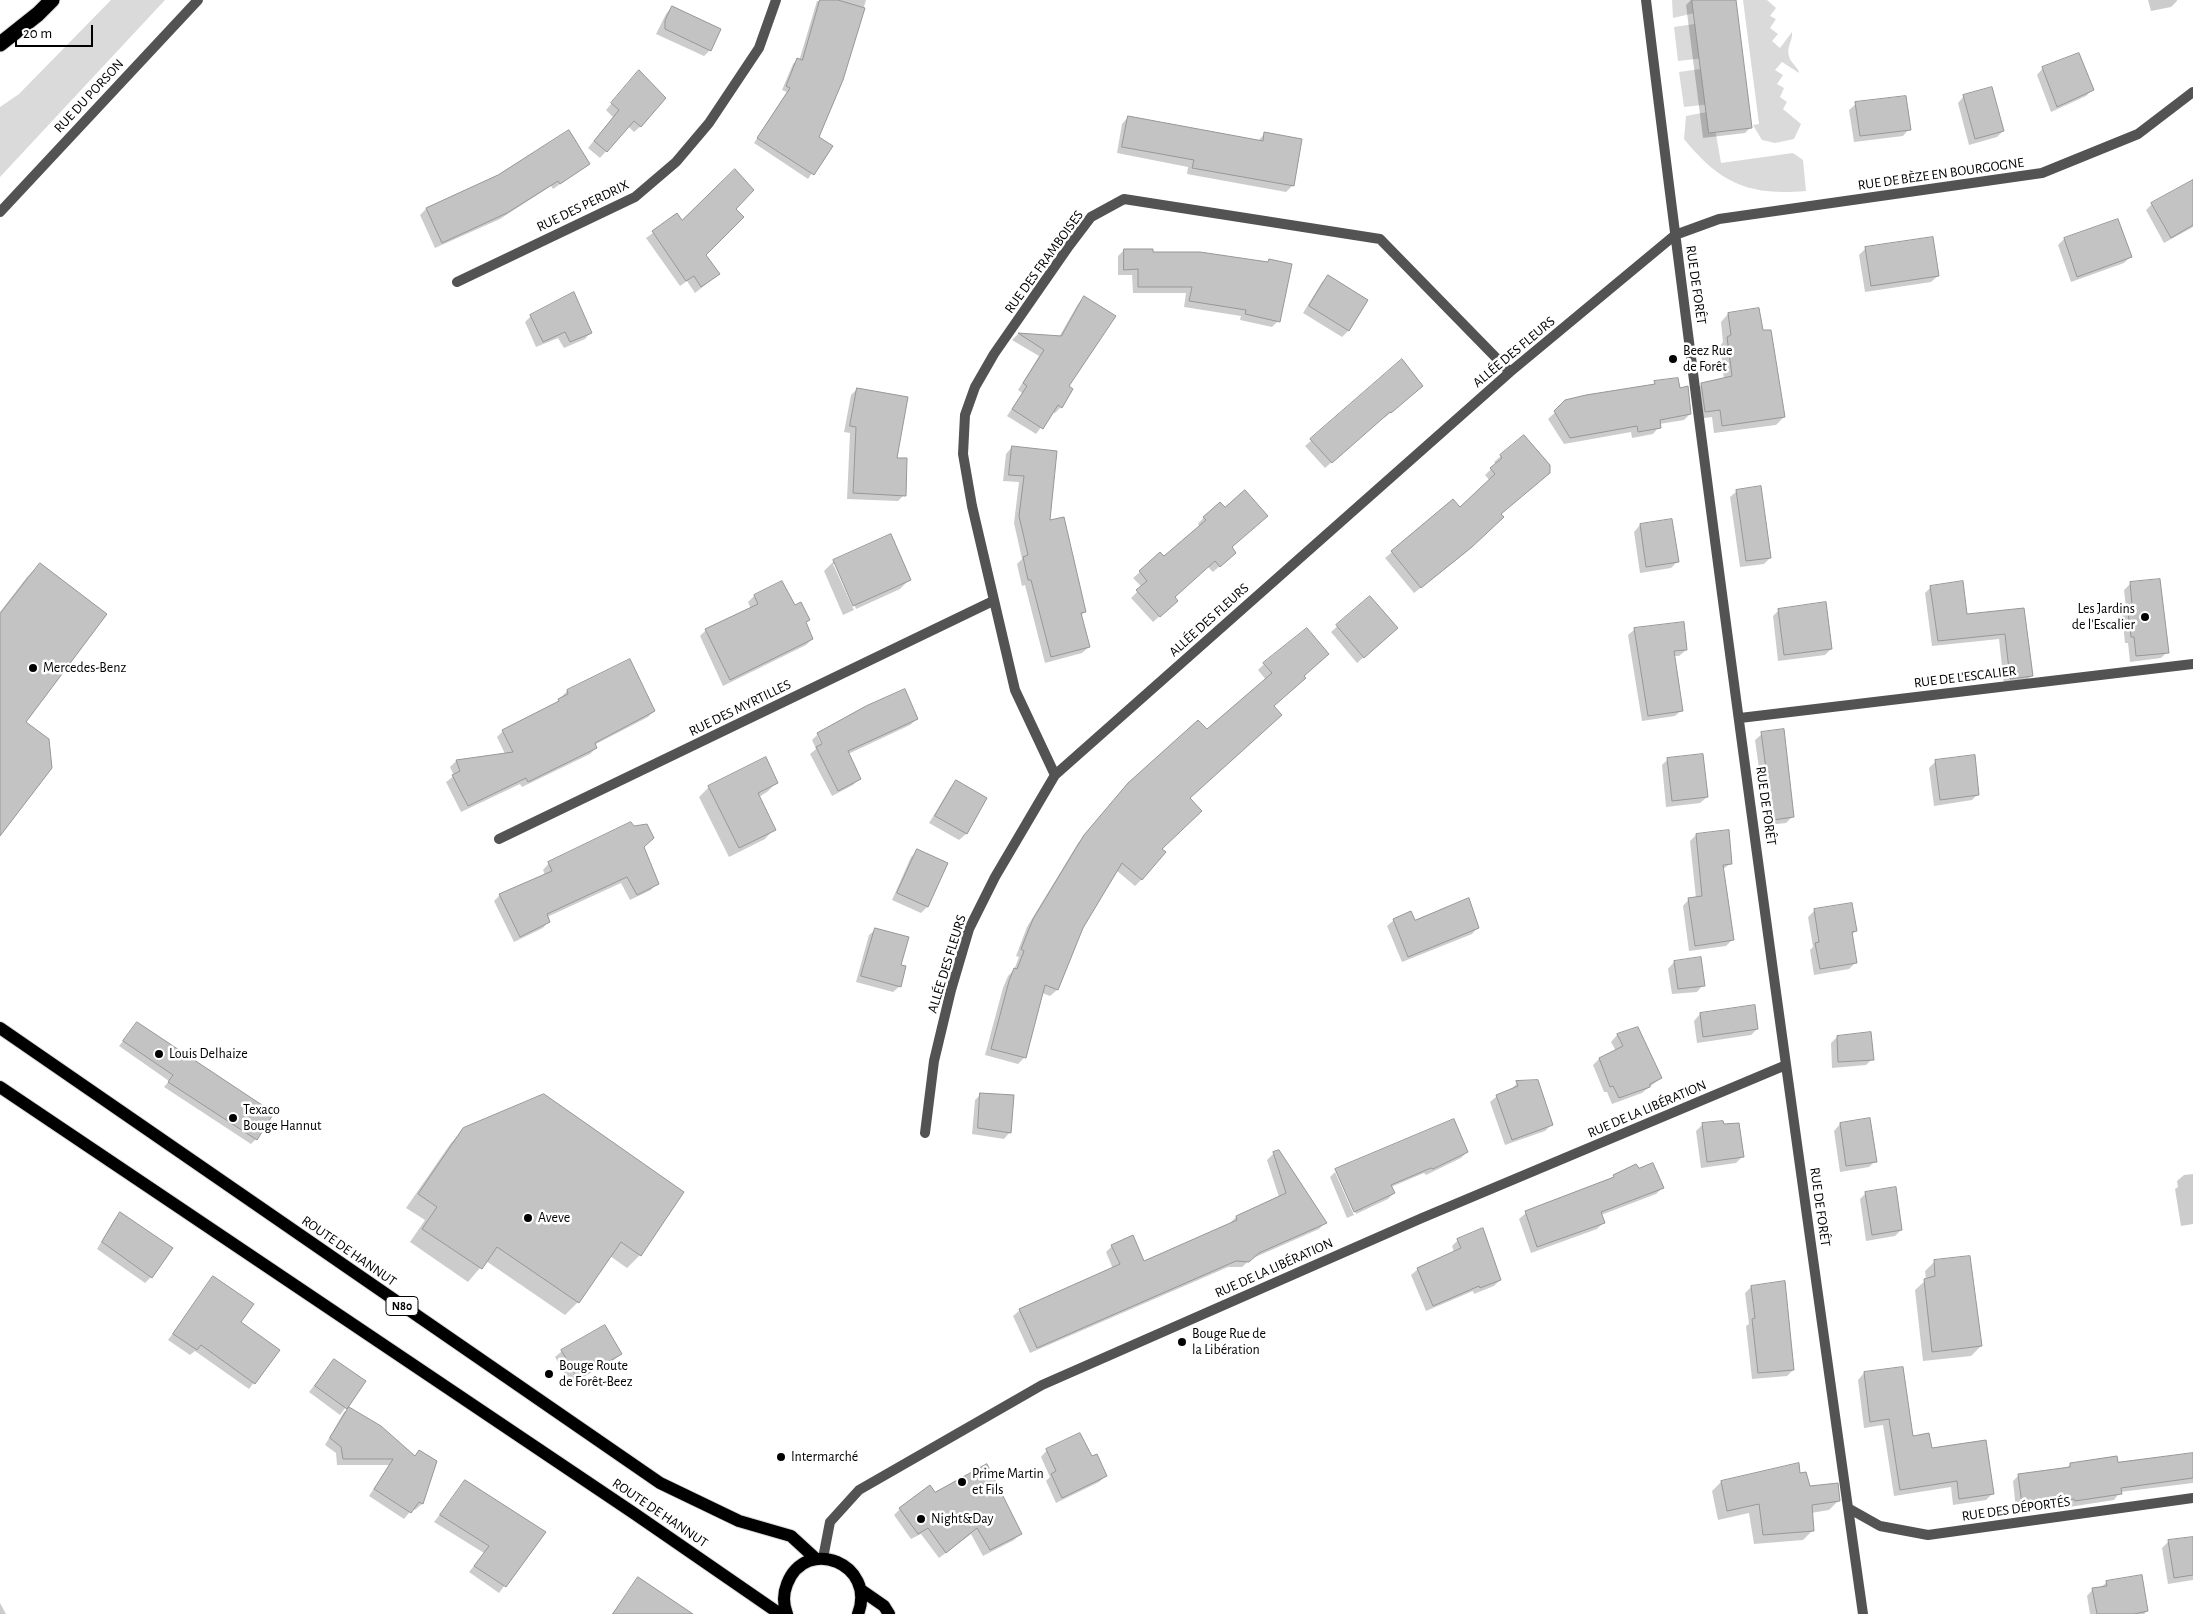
<!DOCTYPE html>
<meta charset="utf-8">
<style>
body{margin:0}
#map{position:relative;width:2193px;height:1614px;overflow:hidden;background:#fff;font-family:"Alegreya Sans",sans-serif}
canvas{display:block}
.scale{position:absolute;left:15px;top:25px;width:78px;height:22px;box-sizing:border-box;border:2px solid #000;border-top:0;padding-left:6px;font-size:15px;line-height:18px;white-space:nowrap;color:#000;-webkit-text-stroke:4px #fff;paint-order:stroke}
</style>
<div id="map">
<canvas width="2193" height="1614"></canvas>
<div class="scale">20 m</div>
</div>
<script>
const context = document.querySelector('canvas').getContext('2d');
context.lineJoin = 'round';
function fillPath(path, color) { context.fillStyle = color; context.fill(path, 'evenodd'); }
function strokePath(path, color, width, dash) { context.strokeStyle = color; context.lineWidth = width; context.lineCap = dash ? 'butt' : 'round'; context.setLineDash(dash || []); context.stroke(path); }
function label(font, color, halo, rows, align = 'center') {
  context.font = font + ' "Alegreya Sans",sans-serif'; context.lineWidth = 5; context.setLineDash([]); context.textBaseline = 'middle'; context.strokeStyle = halo; context.fillStyle = color; for (const [text, x, y, turn = 0] of rows) {
    context.save(); context.translate(x, y); context.rotate((+turn || 0) * Math.PI / 180); context.textAlign = isNaN(turn) ? turn : align; if (halo) context.strokeText(text, 0, 0); context.fillText(text, 0, 0); context.restore();
  }
}
fillPath(new Path2D(`
 M111 0H165L0 177V107L19 94Z
 M1672 0H1698L1699 12 1673 18Z
 M1743 0H1767L1776 8 1770 16 1776 19 1770 28 1778 34 1772 41 1780 48 1792 32C1793 41 1786 47 1789 56 1790 63 1798 66 1799 73L1782 62 1775 70 1783 75 1777 84 1784 88 1780 97 1787 102 1783 109 1801 124 1794 139 1775 143 1762 140 1753 125 1759 124Z
 M1701 23 1705 58 1678 61 1674 27Z
 M1707 68 1711 104 1684 107 1679 72Z
 M1712 111 1721 163 1793 153 1803 160 1806 191C1748 196 1720 183 1684 139L1686 116Z`), '#dadada');
fillPath(new Path2D(`
 M834 0H866L842 80 818 138 831 146 808 179 754 143 787 92 782 90 793 64 797 60 799 61 817 1Z
 M1691 0H1735L1751 127 1745 133 1703 138 1686 5Z
 M2148 0H2177V1L2171 7 2151 11Z
 M672 7 710 50 704 56 656 34 666 14Z
 M2043 68 2092 90 2086 96 2051 112 2037 75Z
 M633 78 641 126 634 132 628 126 600 158 588 148 613 117 606 110Z
 M1964 96 2003 131 1997 137 1969 145 1958 103Z
 M1856 104 1909 129 1903 136 1854 142 1849 110Z
 M1128 117 1258 141 1265 133 1293 185 1286 192 1187 174 1188 167 1117 153 1122 124Z
 M589 164 553 189 551 186 500 219 435 248 420 215 426 209 498 177Z
 M2193 181V227L2164 243 2146 210 2152 204Z
 M734 209 705 254 719 274 695 293 687 281 680 286 646 238 677 215 682 222Z
 M2117 220 2130 257 2124 263 2071 282 2058 245 2064 239Z
 M1866 248 1938 276 1931 282 1865 292 1859 255Z
 M1124 250 1267 263 1269 261 1278 321 1272 327 1240 320 1241 316 1184 307 1186 293H1133L1132 275H1118V256Z
 M1329 276 1366 300 1348 331 1342 337 1303 313 1322 282Z
 M1084 298 1067 387 1061 407 1055 413 1052 412 1036 434 1007 416 1022 393 1018 390 1039 356 1012 340 1018 334 1059 337 1078 304Z
 M1728 314 1761 332 1784 417 1776 425 1714 433 1712 417 1697 419 1694 392 1702 384 1724 379 1720 346 1723 342 1721 322Z
 M531 316 591 332 585 339 564 348 558 338 536 347 525 322Z
 M1402 361 1415 392 1384 418 1383 417 1325 468 1305 446Z
 M1655 383 1679 390 1690 414 1684 420 1659 424V427L1653 434 1632 438 1631 432 1564 444 1548 419 1566 402 1651 386Z
 M857 389 896 459 904 495 898 501 847 499 850 433 844 432 851 395Z
 M1523 436 1500 515 1502 517 1465 553 1414 593 1385 558 1453 501 1460 509 1490 481 1485 475 1496 464 1494 462Z
 M1012 447 1048 522 1085 611 1081 616 1089 647 1082 653 1045 663 1025 585 1022 586 1017 564 1022 559 1014 523 1019 482 1003 481 1006 454Z
 M1737 491 1770 558 1764 564 1740 567 1730 497Z
 M1204 517 1230 548 1228 559 1213 572 1208 567 1173 597 1170 607 1153 622 1131 598 1142 587 1133 578 1140 572 1164 558 1200 527 1198 524Z
 M1671 520 1677 562 1671 568 1640 573 1634 532 1640 525Z
 M834 561 910 579 900 589 856 609 836 564H833L854 610 843 615 824 571Z
 M40 564 24 722 0 832V612L27 577Z
 M782 582 812 639 806 645 723 686 700 636 706 630 751 609 748 602 754 596Z
 M2130 584 2167 652 2161 658 2130 662 2128 643H2125L2122 613 2126 608 2124 590Z
 M1931 587 1965 615 2023 610 2031 676 2025 682 2004 685 1999 639 1932 646 1925 593Z
 M1370 597 1391 634 1357 663 1331 632Z
 M1779 610 1831 649 1825 655 1778 661 1773 616Z
 M1635 629 1686 650 1679 656H1674L1682 710 1675 716 1642 721 1628 635Z
 M629 661 654 711 648 717 594 745 596 748 590 754 522 787 520 784 461 812 446 782 454 776 450 767 456 761 505 754 497 737 503 731 555 704 567 691Z
 M1264 664 1303 676 1272 706 1188 799 1161 849 1164 852 1141 880 1135 886 1116 870 1082 928 1057 990 1050 996 1042 993 1024 1058 1018 1064 985 1055 1003 988 1008 976 1014 970 1019 957 1016 956 1027 927 1078 843 1122 791 1207 731 1266 680 1258 670Z
 M917 719 910 725 848 754 859 779 853 785 832 796 810 754 816 749 812 740 817 735 824 750Z
 M1762 734 1792 817 1786 823 1767 825 1755 740Z
 M1974 756 1978 794 1972 800 1934 806 1929 768 1935 762Z
 M1668 759 1707 797 1700 803 1666 807 1662 765Z
 M777 782 767 792 759 797 774 829 765 839 729 857 699 797 709 787Z
 M956 782 986 799 966 834 959 840 929 823 950 788Z
 M1696 835 1731 863 1722 870 1732 940 1726 946 1689 951 1683 906 1689 899 1696 898 1690 841Z
 M643 847 657 883 651 890 630 900 621 883 547 917 549 921 543 928 514 942 494 901 500 895 545 875 543 870 549 863Z
 M917 851 927 907 921 913 892 900 911 857Z
 M1814 911 1856 931 1851 935 1855 963 1849 969 1814 975 1810 950 1813 947 1808 917Z
 M1394 920 1414 921 1478 927 1472 934 1402 962 1387 926Z
 M876 929 899 966 900 986 893 992 856 982 869 935Z
 M1674 962 1703 985 1697 992 1672 994 1668 969Z
 M1754 1006 1757 1029 1751 1035 1697 1043 1694 1021 1700 1014Z
 M137 1023 256 1139 251 1144 164 1087 169 1081 119 1046Z
 M1637 1029 1661 1078 1642 1093 1612 1104 1607 1092H1604L1593 1065 1599 1059 1616 1051 1611 1042 1617 1035Z
 M1837 1037 1872 1059 1866 1065 1832 1068 1831 1043Z
 M1517 1083 1552 1124 1545 1131 1505 1145 1490 1102 1497 1096 1511 1090Z
 M981 1094 1010 1132 1004 1139 972 1134 975 1100Z
 M1703 1124 1743 1156 1736 1163 1701 1168 1696 1131Z
 M1840 1124 1875 1161 1869 1167 1840 1172 1834 1131Z
 M464 1129 640 1255 627 1268 610 1256 578 1302 565 1315 486 1261 468 1282 410 1242 425 1220 406 1208 451 1143Z
 M1467 1152 1461 1158 1426 1175 1424 1173 1391 1187 1394 1193 1388 1199 1356 1214 1337 1171H1335Z
 M1274 1153 1325 1223 1319 1229 1251 1259 1242 1267H1228L1030 1353 1013 1316 1020 1310 1113 1269 1106 1252 1112 1246 1143 1263 1231 1225 1230 1223 1236 1217 1279 1197 1267 1160Z
 M1335 1172 1354 1215 1347 1218 1330 1177Z
 M2193 1174V1224L2181 1226 2175 1189 2178 1187 2177 1181 2184 1175Z
 M1614 1176 1662 1188 1656 1194 1601 1215 1604 1222 1597 1229 1531 1253 1519 1219 1526 1213 1610 1179Z
 M1866 1193 1901 1230 1895 1236 1866 1241 1860 1199Z
 M121 1213 151 1277 145 1283 97 1249 114 1220Z
 M1458 1240 1500 1280 1494 1286 1474 1294 1473 1291 1426 1311 1411 1275 1418 1269 1454 1252 1452 1246Z
 M1935 1261 1981 1346 1971 1356 1923 1361 1915 1290 1926 1280 1925 1271Z
 M213 1277 240 1322 278 1350 249 1389 195 1351 190 1355 168 1340Z
 M1751 1287 1793 1370 1787 1376 1752 1379 1746 1326 1749 1324 1745 1293Z
 M562 1351 621 1353 614 1360 571 1384 555 1357Z
 M334 1360 365 1381 340 1415 309 1392Z
 M1864 1373 1912 1437 1992 1494 1986 1500 1953 1505 1951 1487 1894 1496 1883 1425 1864 1428 1858 1380Z
 M349 1409 414 1457 436 1462 422 1504 415 1510 413 1508 404 1519 369 1496 389 1465H337L336 1453 325 1445 344 1412Z
 M1047 1450 1091 1457 1106 1476 1099 1482 1056 1503 1046 1481 1050 1477 1041 1457Z
 M2193 1455V1483L2120 1492 2114 1500 2069 1507 2068 1505 2016 1510 2013 1481 2019 1475 2066 1469 2070 1465 2117 1463Z
 M1799 1474 1809 1488 1839 1500 1829 1510 1811 1513 1813 1530 1803 1540 1754 1544 1749 1513 1718 1520 1712 1491 1721 1482Z
 M466 1481 544 1532 499 1593 469 1572 484 1553 434 1522Z
 M935 1493 1020 1534 1014 1540 983 1556 971 1534 939 1558 921 1534 911 1539 894 1515 900 1509Z
 M2193 1538V1580L2168 1584 2162 1548 2168 1542Z
 M638 1579 677 1614H612Z
 M2107 1582 2147 1611 2144 1614H2090L2087 1596 2093 1589 2100 1588Z
 M0 1603 6 1614H0Z`), '#0003');
const building = new Path2D(`
 M820 0H838L865 8 843 80 819 137 833 146 814 175 757 138 790 88 786 86 797 58 802 60Z
 M1692 0H1736L1752 128 1709 133Z
 M672 6 721 29 711 51 665 29V21Z
 M2079 53 2094 90 2057 107 2042 67Z
 M639 70 666 98 641 127 634 121 607 152 594 141 619 110 611 103Z
 M1992 87 2004 131 1975 139 1963 95Z
 M1906 96 1911 130 1860 136 1855 102Z
 M1128 116 1263 141 1264 132 1302 139 1294 186 1192 168 1194 160 1122 147Z
 M569 130 590 164 560 184 558 181 507 213 442 243 426 208 498 175Z
 M735 169 754 190 736 209 744 217 706 255 720 274 701 287 694 276 686 281 652 231 677 213 682 220Z
 M2193 180V225L2171 238 2151 203Z
 M2118 219 2132 257 2077 277 2064 238Z
 M1933 237 1939 276 1871 286 1865 247Z
 M1124 249H1153V252H1200L1268 262 1269 259 1292 264 1280 322 1245 314 1246 310 1189 301 1192 287H1138V269L1124 270Z
 M1328 275 1368 300 1349 331 1309 306Z
 M574 292 592 333 570 342 565 332 543 342 530 315Z
 M1084 296 1116 316 1069 386 1073 389 1062 408 1058 405 1043 429 1012 409 1027 386 1023 383 1044 350 1018 333 1061 336Z
 M1759 308 1763 330H1771L1785 417 1722 426 1720 410 1705 412 1701 383 1732 376 1727 337 1731 335 1728 313Z
 M1402 359 1423 386 1391 413 1390 412 1332 463 1310 439Z
 M1678 378 1680 388 1688 386 1691 414 1660 420 1661 428 1638 432 1637 426 1570 438 1554 411 1565 400 1586 395 1655 384 1654 381Z
 M857 388 908 397 897 458H907L906 496 853 493 856 427 850 426Z
 M1524 435 1550 465V473L1501 514 1504 517 1472 547 1421 588 1391 551 1453 499 1460 507 1495 474 1490 468 1502 458 1500 455Z
 M1012 446 1057 451 1050 520 1064 517 1086 612 1081 613 1090 647 1051 657 1031 580H1028L1023 557 1028 555 1019 516 1024 476 1009 475Z
 M1761 486 1771 558 1746 561 1736 490Z
 M1245 490 1268 516 1232 547 1236 553 1220 567 1215 561 1175 597 1178 601 1160 617 1136 590 1147 581 1139 571 1160 552 1164 556 1206 520 1203 517 1220 502 1225 507Z
 M1672 519 1679 562 1646 567 1640 524Z
 M891 534 911 580 853 606 833 560Z
 M40 563 107 614 26 722 49 739 52 768 0 836V614Z
 M2160 579 2169 653 2136 656 2134 637H2131L2127 605H2132L2130 582Z
 M782 581 795 605 801 602 810 620 806 622 813 639 730 680 705 629 758 604 754 595Z
 M1963 581 1967 614 2024 608 2033 676 2010 679 2005 634 1938 641 1930 586Z
 M1370 596 1398 628 1364 658 1336 625Z
 M1826 602 1832 649 1784 655 1778 609Z
 M1684 622 1687 650 1674 651 1683 711 1648 716 1634 628Z
 M1307 628 1329 654 1304 676 1306 678 1274 706 1282 715 1190 798 1202 811 1162 849 1166 852 1142 880 1122 863 1083 928 1058 990 1045 985 1026 1058 991 1049 1009 981 1014 968 1017 969 1024 951 1021 949 1033 919 1084 835 1128 783 1198 720 1207 729 1272 673 1263 663Z
 M630 659 655 711 595 743 597 748 528 782 526 778 468 806 452 775 460 771 456 760 513 752 502 730 559 701 558 699 568 694 567 690Z
 M905 689 918 719 848 751 861 779 838 791 816 747 822 744 817 733 866 706Z
 M1784 729 1794 817 1773 820 1761 732Z
 M1703 754 1708 797 1672 801 1667 758Z
 M1975 755 1979 795 1940 800 1935 760Z
 M766 757 778 783 758 793 776 830 739 848 708 786Z
 M956 780 987 798 967 834 935 816Z
 M631 822 634 826 647 824 654 838 644 847 659 884 637 895 627 877 547 914 550 922 520 937 499 894 552 871 548 862Z
 M1729 830 1732 864 1723 865 1734 940 1695 946 1688 898 1702 896 1696 834Z
 M917 849 948 863 928 907 897 893Z
 M1469 898 1479 928 1408 957 1393 919 1411 911 1415 920Z
 M1852 903 1857 931 1852 932 1857 963 1820 969 1815 943 1819 942 1814 909Z
 M875 928 909 937 901 965 906 966 901 987 861 976Z
 M1701 957 1705 986 1678 989 1674 961Z
 M1755 1005 1758 1029 1703 1037 1700 1013Z
 M137 1022 274 1113 257 1140 168 1082 173 1075 123 1041Z
 M1638 1027 1662 1078 1650 1084V1087L1619 1098 1613 1086 1610 1087 1599 1058 1623 1046 1617 1034Z
 M1871 1032 1874 1060 1838 1062 1837 1036Z
 M1538 1080 1553 1125 1512 1140 1496 1095 1518 1086 1516 1081Z
 M980 1093 1014 1095 1011 1133 978 1128Z
 M544 1094 684 1192 641 1256 621 1242 579 1303 497 1247 482 1269 422 1229 437 1207 418 1194 463 1128Z
 M1870 1118 1877 1162 1846 1166 1840 1123Z
 M1454 1119 1468 1152 1433 1169 1431 1168 1391 1185 1395 1193 1354 1212 1335 1169Z
 M1723 1121 1724 1124 1739 1123 1744 1157 1707 1162 1702 1123Z
 M1279 1150 1327 1223 1259 1253 1249 1262 1236 1261 1037 1348 1019 1309 1120 1264 1111 1245 1133 1235 1144 1261 1237 1220 1236 1216 1286 1193 1273 1152Z
 M1653 1163 1664 1188 1601 1212 1605 1223 1537 1247 1525 1211 1614 1177 1613 1175 1636 1164 1639 1168Z
 M1896 1187 1902 1230 1872 1235 1865 1192Z
 M120 1212 173 1248 152 1278 102 1242Z
 M1483 1228 1501 1280 1480 1288 1479 1286 1433 1306 1417 1268 1461 1248 1457 1239Z
 M1970 1256 1982 1346 1932 1352 1924 1279 1935 1276 1934 1260Z
 M213 1276 254 1304 241 1322 280 1350 255 1384 201 1345 197 1350 173 1334Z
 M1785 1281 1794 1370 1758 1373 1752 1319 1755 1318 1751 1286Z
 M605 1325 622 1354 578 1379 561 1350Z
 M334 1359 366 1381 347 1409 315 1386Z
 M1903 1367 1913 1436 1929 1433 1932 1448 1986 1440 1994 1494 1959 1499 1957 1481 1900 1490 1889 1419 1870 1422 1864 1372Z
 M349 1407 381 1426 415 1456 419 1450 437 1461 423 1504 419 1502 411 1513 374 1489 393 1459H343L341 1447 330 1438Z
 M1080 1433 1092 1456 1097 1454 1107 1476 1062 1498 1051 1474 1056 1471 1046 1449Z
 M2193 1453V1478L2121 1488 2122 1494 2075 1501 2074 1499 2022 1504 2018 1474 2070 1467V1463L2117 1456 2118 1462Z
 M1799 1463 1800 1473 1806 1472 1810 1486 1838 1483 1840 1501 1812 1505 1814 1531 1763 1535 1759 1504 1727 1511 1721 1481Z
 M987 1464 1022 1534 990 1550 977 1528 946 1553 928 1528 918 1534 899 1508 930 1485 935 1492Z
 M465 1480 546 1532 506 1587 474 1566 489 1546 440 1515Z
 M2193 1537V1575L2174 1578 2168 1540Z
 M2142 1575 2148 1611 2134 1614H2097L2092 1588 2107 1586 2106 1581Z
 M638 1577 693 1614H613Z`);
fillPath(building, '#c3c3c3');
strokePath(building, '#979797', 1);
const primary = new Path2D(`
 M0 1028 660 1483 739 1521 791 1536 816 1559
 M0 1087 635 1514 780 1614
 M861 1590 884 1606 889 1614
 M787 1614C783 1604 783 1594 787 1584 806 1535 877 1564 858 1614`);
const motorway = new Path2D(`
 M0 44 38 14 52 0`);
strokePath(primary, '#dbdbdb', 14);
strokePath(motorway, '#dbdbdb', 17);
strokePath(new Path2D(`
 M1646 0C1712 539 1787 1077 1863 1614
 M0 212 198 0
 M457 282 635 197 676 162 709 123 759 48 776 0
 M1740 718 2193 664
 M1055 775 1015 690 972 506 963 454 965 415 975 387 994 354 1069 246 1091 217 1124 199 1380 239 1510 372
 M499 839 993 601
 M925 1133 934 1061 951 990 969 929 995 877 1055 775 1510 372 1675 235 1719 219 2042 173 2138 134 2193 92
 M1848 1508 1880 1526 1928 1535 2193 1498
 M823 1558 830 1522 859 1490 1042 1385 1422 1218 1786 1065`), '#535353', 10);
strokePath(primary, '#000', 12);
strokePath(motorway, '#000', 15);
for (const [x, y, r, color] of [
 [1673,359,5,"#000"],
 [2145,617,5,"#000"],
 [33,668,5,"#000"],
 [159,1054,5,"#000"],
 [233,1118,5,"#000"],
 [528,1218,5,"#000"],
 [1182,1342,5,"#000"],
 [549,1374,5,"#000"],
 [781,1457,5,"#000"],
 [962,1482,5,"#000"],
 [921,1519,5,"#000"]
]) { const dot = new Path2D(); dot.arc(x, y, r, 0, 2 * Math.PI); context.fillStyle = color; context.fill(dot); strokePath(dot, '#fff', 2); }
for (const [x, y, w] of [
 [402,1306,32]
]) { const box = new Path2D(); box.roundRect(x - w / 2, y - 9.5, w, 19, 4); context.fillStyle = '#fff'; context.fill(box); strokePath(box, '#000', 1); }
label('bold 12px', '#000', null, [
 ["N80",402,1306]
]);
label('14px', '#000', '#fff', [
 ["RUE DU PORSON",89,96,-47],
 ["RUE DE BÈZE EN BOURGOGNE",1941,174,-8],
 ["RUE DES PERDRIX",583,206,-26],
 ["RUE DES FRAMBOISES",1044,262,-54],
 ["RUE DE FORÊT",1696,285,82],
 ["ALLÉE DES FLEURS",1514,352,-40],
 ["ALLÉE DES FLEURS",1209,620,-42],
 ["RUE DE L'ESCALIER",1965,677,-7],
 ["RUE DES MYRTILLES",740,708,-26],
 ["RUE DE FORÊT",1766,806,82],
 ["ALLÉE DES FLEURS",947,964,-73],
 ["RUE DE LA LIBÉRATION",1647,1109,-23],
 ["RUE DE FORÊT",1820,1207,82],
 ["ROUTE DE HANNUT",349,1251,35],
 ["RUE DE LA LIBÉRATION",1274,1268,-24],
 ["RUE DES DÉPORTÉS",2016,1509,-8],
 ["ROUTE DE HANNUT",660,1513,34]
]);
label('14px', '#000', '#fff', [
 ["Beez Rue",1683,351],
 ["de Forêt",1683,367],
 ["Les Jardins",2135,609,"right"],
 ["de l'Escalier",2135,625,"right"],
 ["Mercedes-Benz",43,668],
 ["Louis Delhaize",169,1054],
 ["Texaco",243,1110],
 ["Bouge Hannut",243,1126],
 ["Aveve",538,1218],
 ["Bouge Rue de",1192,1334],
 ["la Libération",1192,1350],
 ["Bouge Route",559,1366],
 ["de Forêt-Beez",559,1382],
 ["Intermarché",791,1457],
 ["Prime Martin",972,1474],
 ["et Fils",972,1490],
 ["Night&Day",931,1519]
], 'left');
</script>
